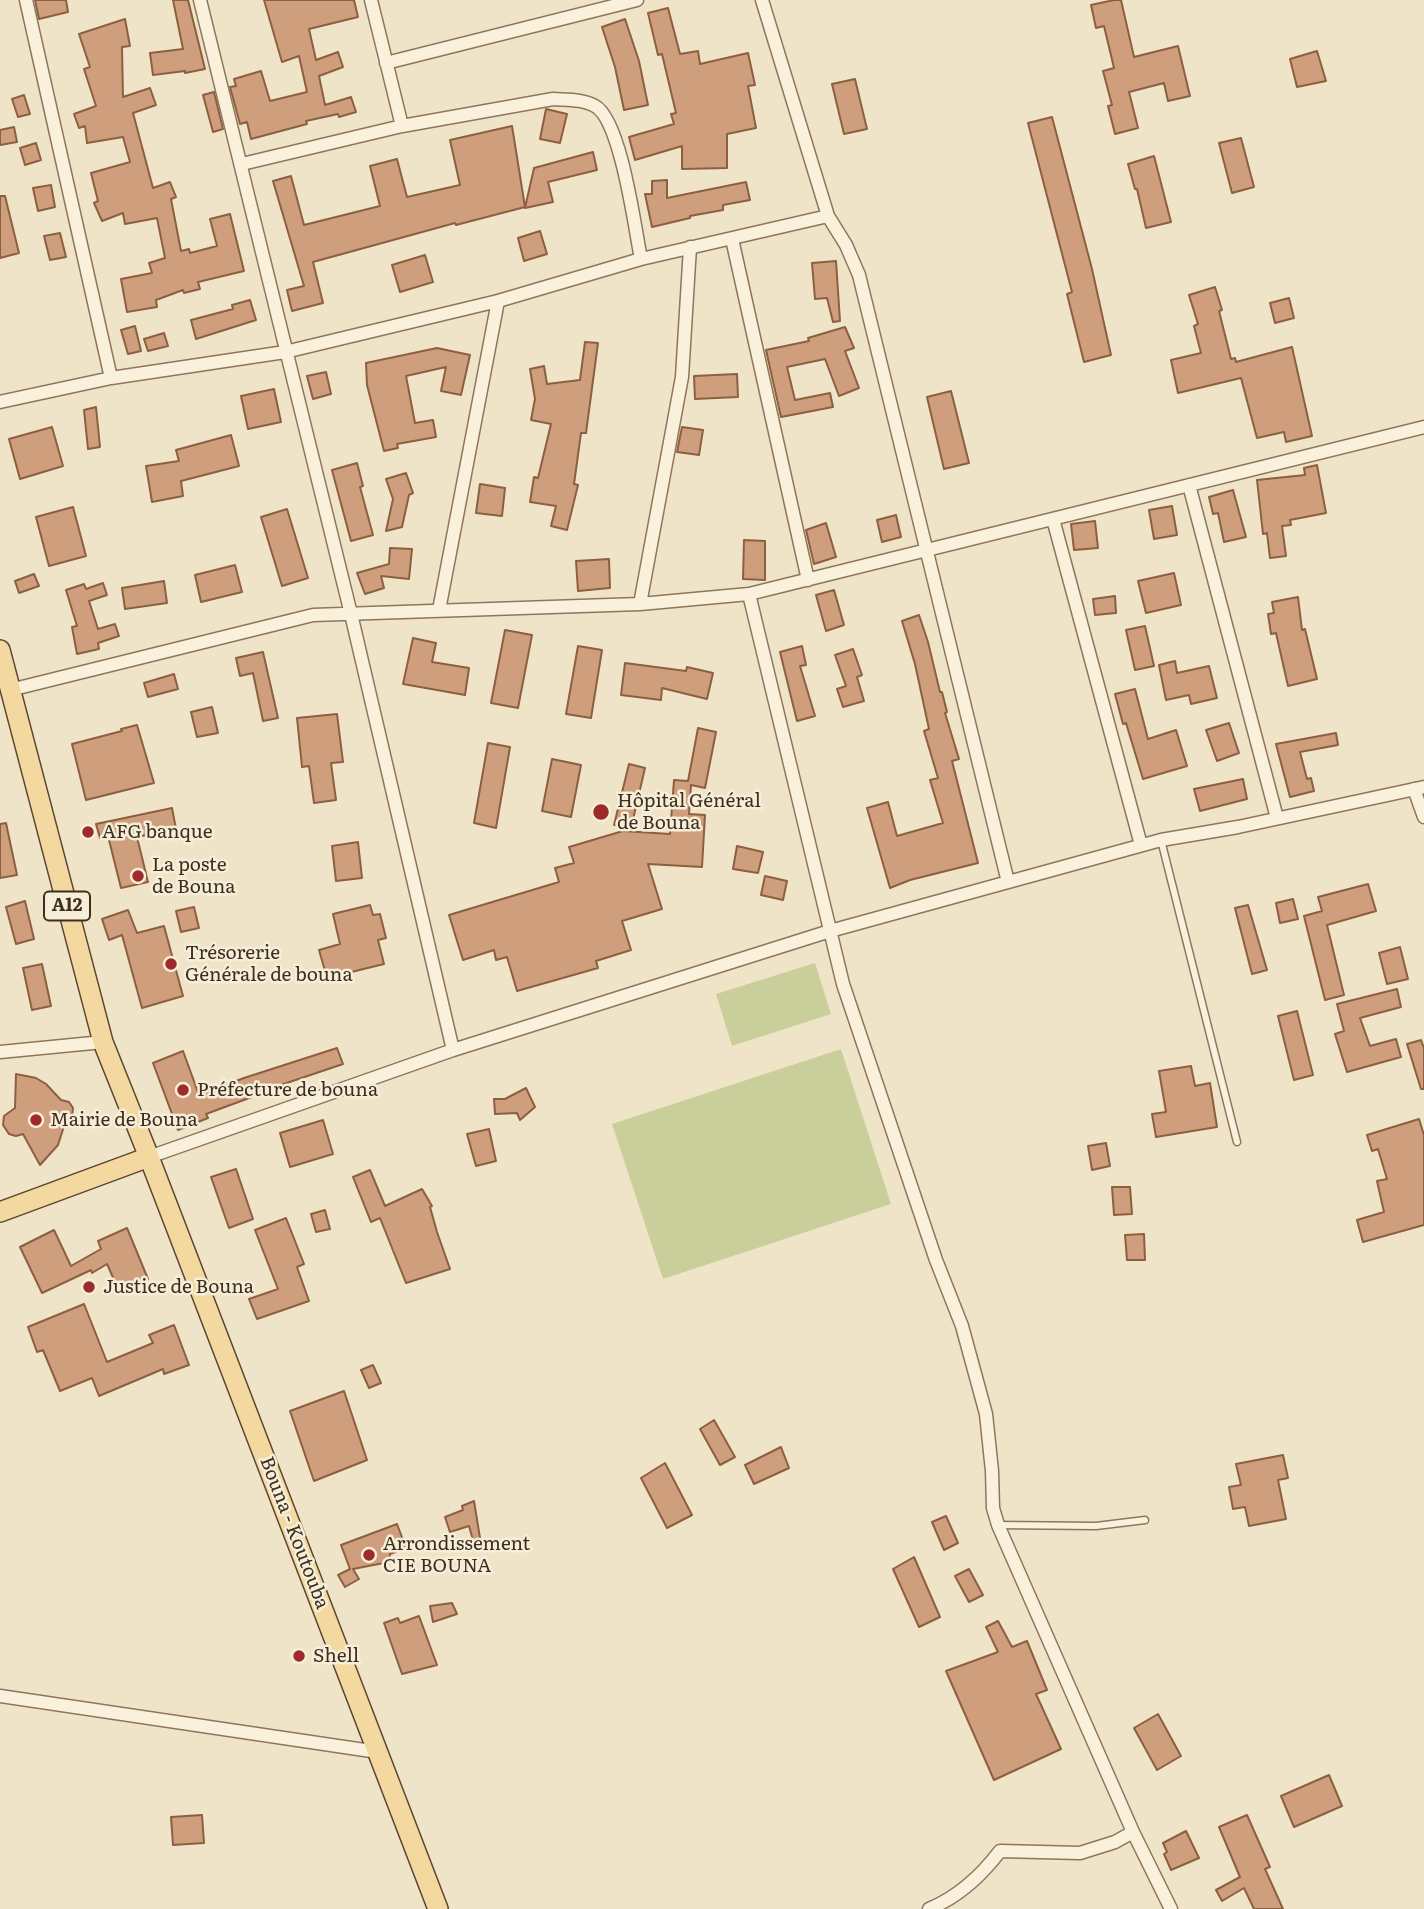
<!DOCTYPE html>
<meta charset="utf-8">
<style>
body{margin:0}
canvas{display:block;background:#f0e4c8}
</style>
<canvas width="1424" height="1909"></canvas>
<script>
const context = document.querySelector('canvas').getContext('2d');
context.lineJoin = 'round';
function fillPath(path, color) { context.fillStyle = color; context.fill(path, 'evenodd'); }
function strokePath(path, color, width, dash) { context.strokeStyle = color; context.lineWidth = width; context.lineCap = dash ? 'butt' : 'round'; context.setLineDash(dash || []); context.stroke(path); }
function label(font, color, halo, rows, align = 'center') {
  context.font = font + ' Literata,serif'; context.lineWidth = 5; context.setLineDash([]); context.textBaseline = 'middle'; context.strokeStyle = halo; context.fillStyle = color; for (const [text, x, y, turn = 0] of rows) {
    context.save(); context.translate(x, y); context.rotate((+turn || 0) * Math.PI / 180); context.textAlign = isNaN(turn) ? turn : align; if (halo) context.strokeText(text, 0, 0); context.fillText(text, 0, 0); context.restore();
  }
}
fillPath(new Path2D(`
 M815 963 831 1014 732 1046 716 994Z
 M841 1049 891 1204 663 1279 612 1124Z`), '#c9cf9b');
const building = new Path2D(`
 M35 0H66L68 12 39 19Z
 M173 0H188L205 69 185 73V71L153 75 150 53 183 49Z
 M264 0H354L358 17 309 29 316 60 338 52 343 67 319 76 325 105 351 97 356 112 339 117 338 114 306 121 307 124 251 139 247 122 240 124 230 87 236 86 234 79 261 71 270 101 307 92 299 56 282 62Z
 M1114 0H1121L1134 57 1178 46 1190 96 1168 101 1164 83 1129 92 1138 128 1115 134 1108 106 1112 105 1103 71 1114 68 1104 26 1096 28 1091 5Z
 M668 8 680 54 698 51 700 64 748 53 755 85 748 86 756 128 727 134V168L682 169V146L635 160 629 137 674 124 671 114 676 113 662 54 658 55 648 13Z
 M125 19 130 46 122 47 123 97 150 88 156 105 133 113 153 188 170 182 176 197 171 199 181 251 189 249 190 253 217 246 210 219 230 214 244 271 198 282 200 289 184 293 183 290 156 300 157 307 127 312 121 279 152 273 149 263 165 258 157 218 125 224 123 213 102 221 94 203 98 201 91 173 130 162 123 137 87 143 85 126 79 128 74 114 96 106 84 69 90 67 79 34Z
 M625 19 639 61 648 105 624 110 615 67 602 27Z
 M1317 51 1326 81 1297 87 1290 59Z
 M855 79 867 129 844 134 832 84Z
 M214 92 223 129 213 132 203 95Z
 M24 95 30 114 18 117 12 99Z
 M546 109 567 114 560 143 540 139Z
 M1052 117 1092 269 1111 355 1084 362 1067 294 1072 292 1028 123Z
 M512 126 525 207 456 225 455 223 313 262 323 303 292 311 287 290 304 286 273 181 291 176 304 225 380 206 370 166 397 159 407 197 460 185 450 140Z
 M14 127 17 142 0 145V130Z
 M1241 138 1254 187 1232 193 1219 143Z
 M36 143 41 160 25 165 20 148Z
 M593 152 597 170 548 182 553 202 525 208 534 168Z
 M1154 156 1171 222 1146 228 1137 189H1135L1128 164Z
 M667 180V198L746 182 750 200 723 205V210L690 216V218L652 227 645 194H652V181Z
 M51 185 55 207 38 211 33 188Z
 M0 196H5L19 253 0 258Z
 M540 231 547 254 524 261 518 238Z
 M60 233 66 257 50 260 44 236Z
 M425 255 433 282 400 292 392 265Z
 M836 261 840 321 833 322 827 298 815 299 812 263Z
 M1215 287 1222 310 1219 311 1231 359 1235 358 1236 362 1292 347 1312 436 1286 442 1284 432 1257 438 1241 378 1178 393 1171 360 1201 353 1194 326 1198 324 1189 295Z
 M1289 298 1294 318 1275 323 1270 303Z
 M250 300 256 320 196 339 191 320 233 309 232 305Z
 M135 326 141 351 128 354 121 330Z
 M845 327 854 348 845 351 859 388 839 396 825 359 787 367 795 400 830 393 833 407 781 417 766 350 809 341 808 338Z
 M164 333 168 346 148 351 144 339Z
 M585 342 598 343 586 433H581L574 484 578 485 567 530 551 526 556 506 530 502 534 477 538 478 551 424 531 420 535 399 530 369 544 366 547 384 580 380Z
 M437 348 470 355 461 395 441 391 446 367 406 376 415 423 433 420 436 437 397 444 398 448 384 451 367 385 366 363Z
 M326 372 331 394 313 399 307 376Z
 M737 374 738 397 695 399 694 376Z
 M274 389 281 422 248 429 241 396Z
 M951 391 969 463 944 469 927 397Z
 M96 407 100 447 88 449 84 410Z
 M52 427 63 466 20 479 9 439Z
 M682 427 703 430 699 455 677 452Z
 M231 435 239 466 181 481 183 496 152 502 146 466 179 461 176 450Z
 M357 463 363 486 360 487 373 535 351 541 332 470Z
 M1317 465 1326 513 1290 520 1291 525 1282 526 1286 556 1270 558 1267 533 1263 534 1257 480 1305 475 1304 468Z
 M406 473 413 493 409 495 402 527 386 531 393 499 386 479Z
 M480 484 505 488 502 516 476 513Z
 M1233 490 1246 537 1224 542 1218 513 1213 514 1209 497Z
 M1172 506 1177 535 1154 539 1149 510Z
 M73 507 86 556 49 566 36 517Z
 M287 509 308 578 282 586 261 517Z
 M896 515 901 537 882 542 877 520Z
 M1095 521 1098 548 1074 550 1071 524Z
 M826 523 836 557 814 564 806 530Z
 M744 540 765 541V580L743 579Z
 M390 548 412 549 409 579 381 576 384 588 365 594 357 573 389 564Z
 M609 559 610 588 578 591 576 561Z
 M235 565 242 592 201 602 195 575Z
 M1174 573 1181 605 1146 613 1138 581Z
 M34 574 39 586 19 593 15 581Z
 M164 581 167 603 125 609 122 588Z
 M103 583 107 595 89 601 98 629 115 624 119 636 98 643 99 649 77 654 72 627 77 626 66 590 84 584 86 589Z
 M834 590 844 625 826 631 816 595Z
 M1115 596 1116 613 1095 615 1093 599Z
 M1298 597 1302 630 1305 629 1317 679 1288 686 1276 633 1271 634 1268 614 1274 613 1272 602Z
 M919 615 928 642 940 692H942L947 712 945 713 959 759 952 761 978 863 910 880 890 888 867 808 888 802 897 836 943 823 930 780 938 778 924 731 929 729 915 664 902 621Z
 M1145 626 1154 666 1135 670 1126 630Z
 M505 630 532 635 518 708 491 703Z
 M413 638 436 643 432 662 469 668 465 695 403 684Z
 M578 646 602 650 591 718 566 714Z
 M802 646 806 665 800 666 815 716 797 721 780 652Z
 M853 649 862 675 857 677 864 701 843 707 837 689 846 686 835 655Z
 M263 652 278 718 263 721 253 673 240 676 236 658Z
 M1175 661 1177 673 1209 666 1217 698 1191 704 1189 695 1166 700 1159 665Z
 M625 663 686 671 687 667 713 673 707 699 662 688 661 700 621 695Z
 M174 674 178 689 148 697 144 683Z
 M1135 689 1148 739 1176 730 1187 766 1143 779 1126 723 1123 724 1115 694Z
 M212 707 218 733 197 737 191 712Z
 M337 714 343 762 331 763 336 800 314 803 309 766 302 767 297 718Z
 M1229 723 1239 753 1217 761 1206 730Z
 M137 725 154 783 86 800 72 744 122 731 121 729Z
 M698 728 716 732 705 788 691 785 689 814 705 815 702 867 648 864 662 909 622 921 631 950 596 961 598 968 517 991 507 957 496 960 494 950 463 960 449 915 559 882 555 868 574 863 569 847 623 831 670 834 674 780 688 781Z
 M1336 733 1338 745 1300 752 1307 779 1311 778 1314 791 1290 797 1276 744Z
 M488 743 510 747 496 828 474 823Z
 M552 759 581 765 571 817 542 811Z
 M629 764 645 768 631 828 614 825Z
 M1243 779 1247 799 1200 811 1194 789Z
 M172 808 176 829 137 837 148 882 121 888 108 836 100 838 96 824Z
 M6 823 17 875 0 878V824Z
 M358 842 362 878 336 881 332 846Z
 M737 846 763 852 758 873 733 869Z
 M765 876 787 881 783 900 761 895Z
 M1368 884 1376 911 1327 925 1344 995 1325 1000 1304 916 1322 911 1318 897Z
 M1293 899 1298 919 1280 923 1276 903Z
 M25 901 34 939 16 944 6 907Z
 M370 905 373 915 380 914 386 938 378 940 384 964 327 978 319 950 340 944 333 914Z
 M1248 905 1267 970 1252 974 1235 908Z
 M194 907 199 928 181 932 176 911Z
 M128 910 137 933 164 926 183 996 142 1008 122 935 109 940 102 919Z
 M1400 947 1408 979 1387 984 1379 953Z
 M42 964 51 1006 32 1010 23 968Z
 M1397 989 1401 1007 1360 1018 1370 1046 1396 1039 1401 1057 1347 1072 1335 1034 1344 1031 1337 1004Z
 M1297 1011 1313 1075 1294 1080 1278 1016Z
 M1421 1040 1424 1048V1089H1421L1407 1044Z
 M337 1048 343 1064 251 1095 252 1097 206 1114 208 1118 178 1130 153 1063 183 1051 199 1095 244 1078Z
 M1191 1066 1195 1086 1210 1083 1217 1127 1156 1137 1152 1114 1166 1112 1159 1071Z
 M16 1074 36 1078 46 1084 61 1100 69 1102 73 1108 72 1118 65 1123 58 1145 40 1165 23 1134 16 1136 9 1134 3 1125 4 1116 15 1108Z
 M526 1088 535 1107 520 1120 517 1113 495 1114 494 1099H505Z
 M1419 1119 1424 1135V1225L1363 1242 1357 1220 1384 1212 1377 1181 1387 1179 1378 1149 1372 1151 1367 1135Z
 M323 1120 333 1154 290 1167 280 1133Z
 M489 1129 496 1161 476 1166 467 1134Z
 M1106 1143 1110 1166 1092 1170 1088 1146Z
 M236 1169 253 1219 229 1228 211 1177Z
 M370 1170 385 1206 422 1189 432 1206 430 1207 437 1232 450 1269 406 1283 380 1218 371 1222 353 1177Z
 M1112 1187H1130L1132 1214 1114 1215Z
 M325 1210 330 1229 316 1232 311 1214Z
 M286 1218 304 1264 297 1267 309 1301 257 1319 249 1299 278 1289 255 1230Z
 M127 1228 148 1279 119 1291 107 1264 92 1273 91 1270 42 1293 20 1247 54 1230 71 1266 101 1249 98 1241Z
 M1144 1234 1145 1260H1127L1125 1235Z
 M84 1304 107 1362 153 1343 149 1335 174 1325 189 1365 164 1374 163 1369 99 1396 92 1378 60 1391 43 1350 37 1352 28 1327Z
 M373 1365 381 1383 369 1388 361 1370Z
 M344 1391 367 1460 314 1481 290 1411Z
 M714 1420 735 1457 720 1465 700 1429Z
 M781 1447 789 1468 754 1484 745 1465Z
 M1283 1455 1288 1478 1278 1480 1286 1519 1249 1526 1245 1507 1233 1509 1229 1487 1241 1485 1236 1464Z
 M665 1463 692 1515 667 1528 641 1478Z
 M474 1501 480 1538 473 1540 469 1526 450 1532 445 1517 463 1510 462 1506Z
 M946 1516 958 1543 944 1550 932 1522Z
 M397 1524 406 1548 390 1554 389 1562 353 1569 359 1579 345 1587 338 1575 350 1569 341 1545Z
 M914 1557 940 1617 919 1627 893 1569Z
 M969 1569 983 1595 969 1602 955 1576Z
 M452 1603 457 1614 433 1622 430 1606Z
 M419 1616 437 1665 402 1674 384 1623 398 1618 400 1623Z
 M998 1621 1012 1647 1027 1641 1047 1690 1036 1694 1061 1749 994 1780 946 1671 998 1652 986 1627Z
 M1158 1714 1181 1756 1157 1770 1134 1728Z
 M1329 1775 1342 1806 1294 1827 1281 1796Z
 M202 1815 204 1843 173 1845 171 1817Z
 M1247 1815 1270 1867 1265 1869 1283 1909H1254L1244 1888 1222 1901 1216 1890 1240 1877 1219 1827Z
 M1186 1831 1199 1858 1171 1870 1164 1854 1167 1852 1163 1843Z`);
fillPath(building, '#cf9f7d');
strokePath(building, '#8d5f41', 2);
const lane = new Path2D(`
 M1161 840 1237 1142
 M998 1525 1096 1526 1145 1520`);
const street = new Path2D(`
 M26 0 111 378
 M200 0 351 614 453 1050
 M371 0 402 126
 M762 0 828 216 846 245 859 275 1008 882
 M386 63 637 0
 M242 164 402 126 553 99C567 100 583 99 595 106 621 120 635 229 641 259
 M732 239 808 580
 M0 402 111 378 285 352 498 301 641 259 828 216
 M1189 485 1277 818
 M1053 519 1141 845
 M749 594 843 984 936 1260 962 1326 986 1414 992 1471 993 1508 998 1525 1133 1832 1171 1909
 M640 604 682 377 690 247
 M439 610 498 301
 M10 690 313 615 640 604 749 594 1424 427
 M1414 789 1424 817
 M0 1052 103 1042
 M149 1157 453 1050 830 931 1161 840 1238 827 1424 787
 M0 1696 378 1752
 M929 1909C958 1897 981 1876 1000 1851L1080 1853 1115 1842 1133 1832`);
const primary = new Path2D(`
 M0 650 103 1042 149 1157 438 1909
 M0 1212 149 1157`);
strokePath(lane, '#8d765c', 9);
strokePath(street, '#8d765c', 15);
strokePath(primary, '#5b4430', 22);
strokePath(lane, '#faf1dc', 6);
strokePath(street, '#faf1dc', 12);
strokePath(primary, '#f3d9a0', 19);
for (const [x, y, r, color] of [
 [601,812,9,"#9e2a2b"],
 [88,832,7,"#9e2a2b"],
 [138,876,7,"#9e2a2b"],
 [171,964,7,"#9e2a2b"],
 [183,1090,7,"#9e2a2b"],
 [36,1120,7,"#9e2a2b"],
 [89,1287,7,"#9e2a2b"],
 [369,1555,7,"#9e2a2b"],
 [299,1656,7,"#9e2a2b"]
]) { const dot = new Path2D(); dot.arc(x, y, r, 0, 2 * Math.PI); context.fillStyle = color; context.fill(dot); strokePath(dot, '#f7eed8', 2.5); }
for (const [x, y, w] of [
 [67,906,46]
]) { const box = new Path2D(); box.roundRect(x - w / 2, y - 14.5, w, 29, 5); context.fillStyle = '#f7eed8'; context.fill(box); strokePath(box, '#3d2e20', 2); }
label('bold 18px', '#3d2e20', null, [
 ["A12",67,906]
]);
label('19px', '#3d2e20', '#f7eed8', [
 ["Hôpital Général",617,801],
 ["de Bouna",617,823],
 ["AFG banque",102,832],
 ["La poste",152,865],
 ["de Bouna",152,887],
 ["Trésorerie",185,953],
 ["Générale de bouna",185,975],
 ["Préfecture de bouna",197,1090],
 ["Mairie de Bouna",50,1120],
 ["Justice de Bouna",103,1287],
 ["Arrondissement",383,1544],
 ["CIE BOUNA",383,1566],
 ["Shell",313,1656]
], 'left');
label('19px', '#3d2e20', '#f7eed8', [
 ["Bouna - Koutouba",294,1533,69]
]);
</script>
